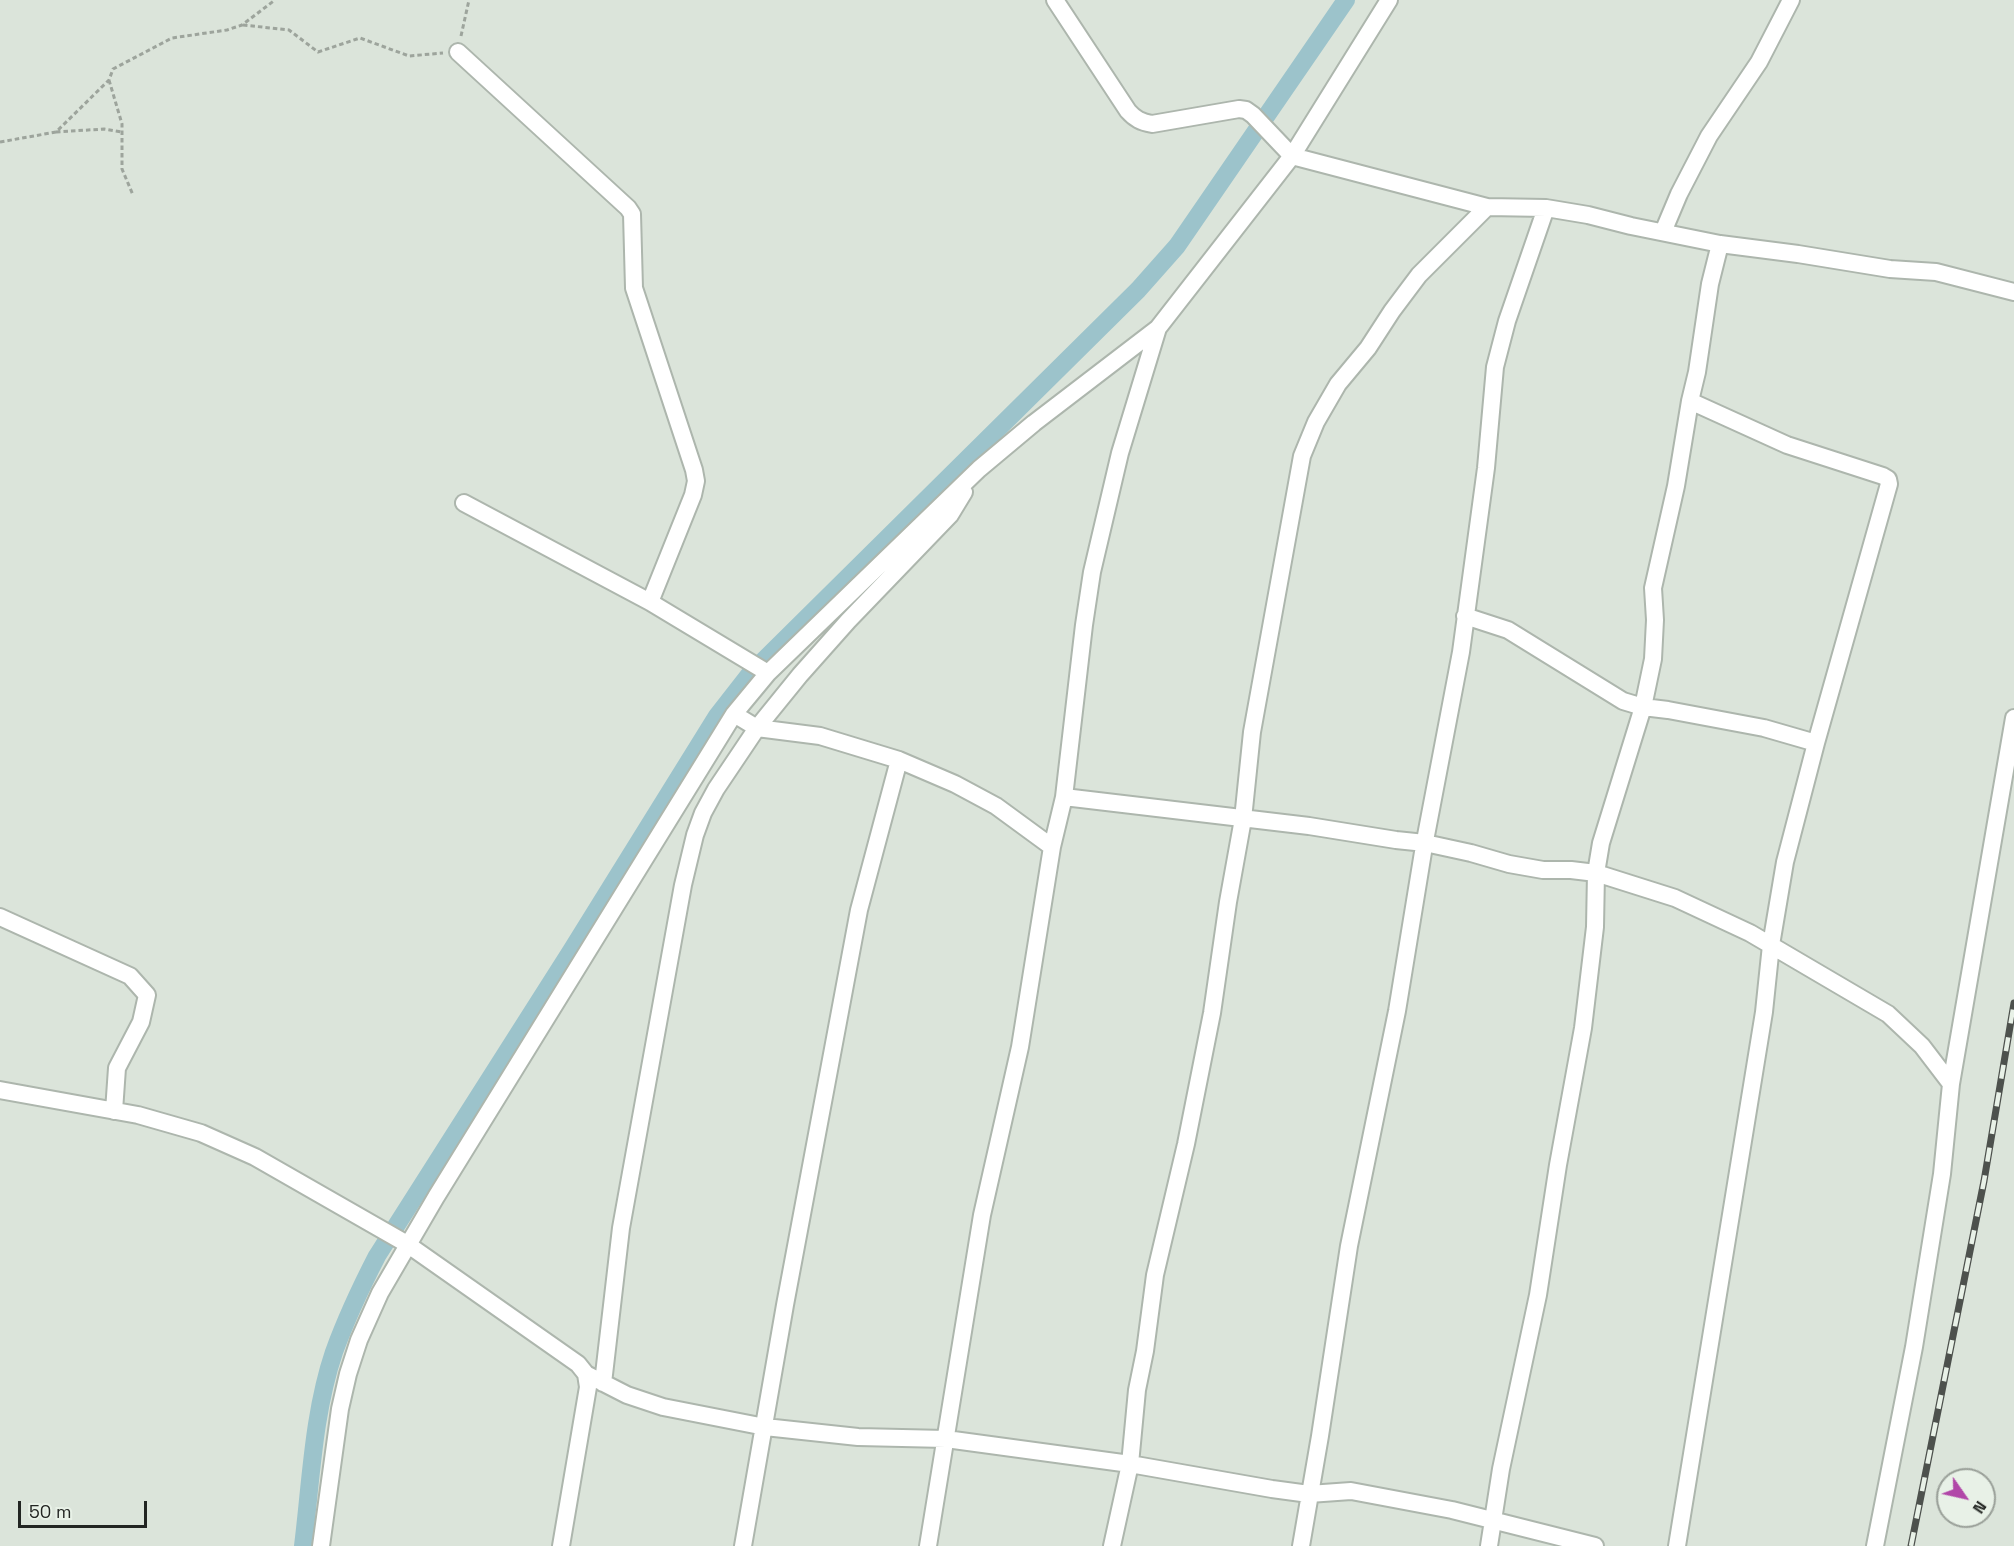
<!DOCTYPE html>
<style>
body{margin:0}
#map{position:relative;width:2014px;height:1546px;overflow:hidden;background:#dbe4da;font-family:"Space Grotesk",sans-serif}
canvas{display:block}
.north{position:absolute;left:1936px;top:1468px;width:60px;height:60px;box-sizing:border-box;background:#e8f1e7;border:2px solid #999f98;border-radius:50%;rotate:124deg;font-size:16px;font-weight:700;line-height:24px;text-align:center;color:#222522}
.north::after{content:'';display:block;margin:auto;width:21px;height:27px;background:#b147a8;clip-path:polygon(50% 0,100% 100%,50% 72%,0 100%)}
.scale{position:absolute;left:18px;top:1501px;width:129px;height:27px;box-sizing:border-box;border:3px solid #222522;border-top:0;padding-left:8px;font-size:18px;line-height:21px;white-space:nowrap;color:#222522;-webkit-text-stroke:4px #e8f1e7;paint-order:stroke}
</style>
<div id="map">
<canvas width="2014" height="1546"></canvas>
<div class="north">N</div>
<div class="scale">50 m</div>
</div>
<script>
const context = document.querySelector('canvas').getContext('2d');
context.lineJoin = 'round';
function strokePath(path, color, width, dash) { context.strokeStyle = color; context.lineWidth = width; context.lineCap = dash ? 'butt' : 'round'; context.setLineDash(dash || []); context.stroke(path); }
strokePath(new Path2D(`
 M303 1546C311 1482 313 1414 334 1352 346 1319 361 1287 377 1256L571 951 717 716 749 675 1138 290 1177 246 1346 0`), '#9cc3cb', 18);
const minor = new Path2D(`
 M1055 0 1128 111C1135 119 1141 122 1152 124L1239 109 1246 110 1253 115 1292 156 1487 207 1546 208 1588 215 1631 226 1720 244 1798 254 1890 269 1936 272 2014 292
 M458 52 628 208 632 214 634 288 694 470 696 481 693 495 650 602
 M1663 232 1679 194 1709 136 1759 62 1791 0
 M464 503 650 602 768 673
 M1465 616 1508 630 1623 701 1643 707 1668 710 1764 728 1816 743
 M734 714 757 728 820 736 899 760 955 784 996 806 1052 847
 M1064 797 1309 826 1396 840 1425 843 1471 853 1509 864 1543 870H1571L1596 873 1675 898 1750 933 1888 1014 1922 1046 1951 1084
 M0 917 130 976 147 995 141 1022 117 1068 114 1111
 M0 1090 138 1115 201 1133 255 1157 407 1244 578 1364 586 1374 588 1387 561 1546
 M586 1374 627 1395 663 1407 765 1427 858 1437 946 1439 1130 1464 1272 1489 1309 1494 1351 1491 1452 1510 1595 1546
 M603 1383 621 1228 683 885 695 835 703 813 716 789 757 728 800 675 848 621 950 515 964 492
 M321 1546 340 1409 348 1374 359 1340 380 1293 436 1197 734 714 768 673 979 469 1034 423 1158 328 1292 156 1389 0
 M743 1546 785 1305 859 910 899 760
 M928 1546 982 1215 1020 1047 1052 847 1064 797 1084 625 1092 572 1120 453 1158 328
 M1112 1546 1130 1464 1137 1390 1145 1351 1155 1275 1186 1144 1212 1013 1228 902 1243 819 1252 732 1302 456 1316 422 1338 384 1368 348 1392 311 1419 275 1487 207
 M1301 1546 1320 1436 1349 1246 1397 1011 1424 846 1461 652 1486 468 1495 367 1507 321 1546 208
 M1489 1546 1501 1469 1538 1295 1558 1165 1583 1028 1595 927 1596 873 1601 843 1643 707 1653 659 1655 620 1653 588 1676 486 1690 401 1697 372 1710 284 1720 244
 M1677 1546 1764 1012 1771 945 1785 862 1816 743 1889 484 1888 479 1883 476 1787 445 1690 401
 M1875 1546 1914 1347 1942 1174 1951 1084 2014 718`);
strokePath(minor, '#adb6ad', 20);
strokePath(new Path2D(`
 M243 25 289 30 318 52 360 38 409 56 443 53
 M461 36 469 0
 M109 80 122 124V169L133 195
 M56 132 104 129 122 132
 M0 142 56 132 109 80 113 69 172 38 227 30 242 25 275 0`), '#9da49c', 3, [4.5, 3]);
strokePath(minor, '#fff', 16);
const rail = new Path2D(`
 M1911 1546 1984 1181 2014 1003`);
strokePath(rail, '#4d514d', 7);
strokePath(rail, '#e8f1e7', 4.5, [14]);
</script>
